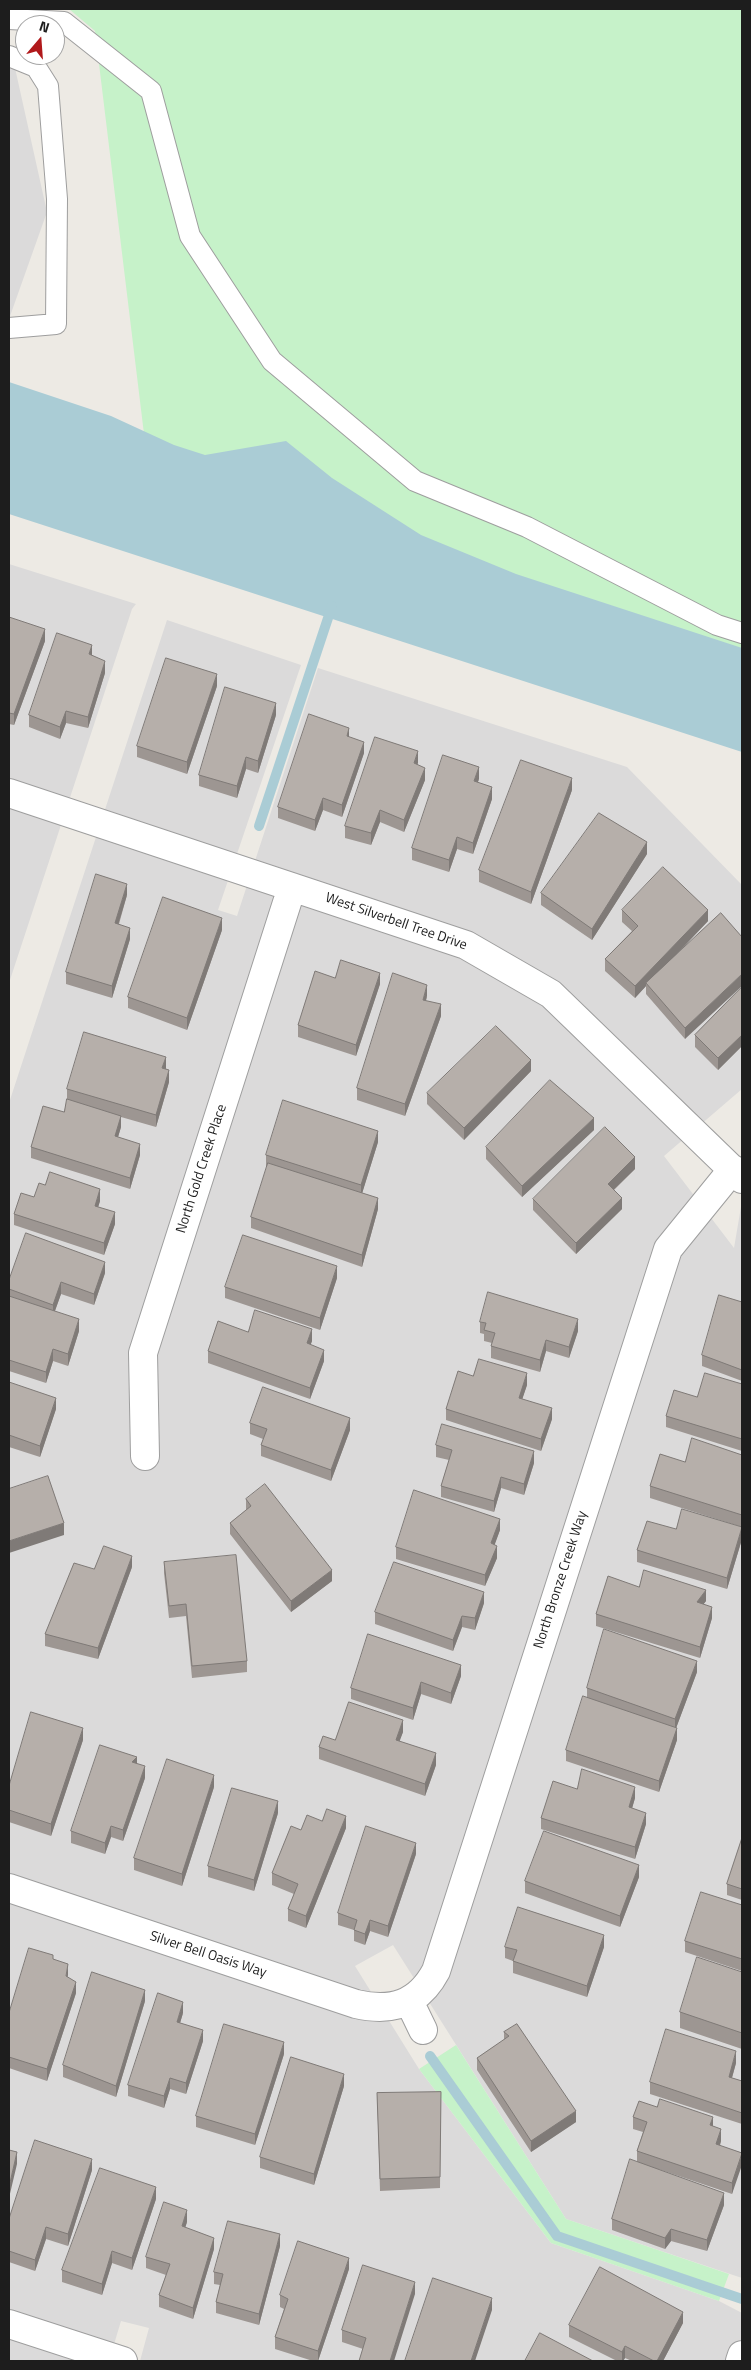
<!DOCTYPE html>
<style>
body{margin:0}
#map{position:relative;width:751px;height:2370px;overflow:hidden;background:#edeae4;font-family:"Titillium Web",sans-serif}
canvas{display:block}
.frame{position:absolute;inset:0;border:10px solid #1d1d1d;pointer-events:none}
.north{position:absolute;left:15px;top:15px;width:50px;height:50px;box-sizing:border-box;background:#fff;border:1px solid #a5a5a5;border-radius:50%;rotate:18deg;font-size:14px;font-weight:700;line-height:20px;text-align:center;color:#1d1d1d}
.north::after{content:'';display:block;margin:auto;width:18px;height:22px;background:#b1191b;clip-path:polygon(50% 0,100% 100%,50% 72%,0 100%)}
</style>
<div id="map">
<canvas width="751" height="2370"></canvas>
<div class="frame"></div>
<div class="north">N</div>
</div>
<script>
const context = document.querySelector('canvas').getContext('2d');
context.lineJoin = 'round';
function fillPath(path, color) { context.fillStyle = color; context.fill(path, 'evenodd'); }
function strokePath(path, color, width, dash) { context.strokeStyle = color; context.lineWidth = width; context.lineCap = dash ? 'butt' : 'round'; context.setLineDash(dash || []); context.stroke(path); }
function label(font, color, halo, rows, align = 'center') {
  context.font = font + ' "Titillium Web",sans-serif'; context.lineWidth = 5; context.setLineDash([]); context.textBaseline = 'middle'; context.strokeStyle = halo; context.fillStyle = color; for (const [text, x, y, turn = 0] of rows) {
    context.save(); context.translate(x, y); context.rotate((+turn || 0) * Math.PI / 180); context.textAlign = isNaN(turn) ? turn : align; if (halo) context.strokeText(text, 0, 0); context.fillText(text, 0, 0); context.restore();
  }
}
fillPath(new Path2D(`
 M9 41 47 212 9 319Z
 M9 564 136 604 132 609 9 983Z
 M167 620 301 665 218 910 237 916 318 668 627 767 742 885V1089L664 1156 734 1248 742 1201V2278L566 2219 393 1945 355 1966 419 2069 551 2243 719 2301 742 2313V2361H140L149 2328 121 2321 109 2361H9V1103Z`), '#dbdada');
fillPath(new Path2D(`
 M69 9H742V713L153 508 95 31Z
 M456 2045 566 2219 729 2274 719 2301 551 2243 419 2069Z`), '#c6f2c9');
fillPath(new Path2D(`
 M9 382 111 416 174 445 205 455 286 441 332 478 421 535 516 574 742 648V752L9 514Z`), '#aaccd5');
strokePath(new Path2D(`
 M259 826 332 606
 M430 2056 557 2236 742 2299`), '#aaccd5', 10);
const lane = new Path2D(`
 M9 19 64 22 151 91 190 236 272 361 415 481 527 527 717 625 742 633
 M9 56 36 67 48 86 57 199 56 324 9 328`);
const street = new Path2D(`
 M9 793 466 945 551 994 742 1179
 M145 1456 143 1353 292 887
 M9 1888 356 2004C391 2012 418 2005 436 1971L668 1249 733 1169
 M409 2001 423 2030
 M9 2324 123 2361
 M740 2361 742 2355`);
strokePath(lane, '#9e9e9e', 22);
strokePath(street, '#9e9e9e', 30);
strokePath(lane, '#fff', 20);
strokePath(street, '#fff', 28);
fillPath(new Path2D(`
 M9 617 45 641 14 725 9 724Z
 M92 655 105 673 88 728 66 723 60 739 29 727V715Z
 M217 686 187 774 137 757V746Z
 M276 715 258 773 246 769 237 798 199 786V775Z
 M349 737 364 753 342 817 323 810 315 831 278 818V807Z
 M418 763 417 764 425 780 404 832 380 822 371 845 345 838V826Z
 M479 779 478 782 492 799 473 854 457 849 449 872 412 860V848Z
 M572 790 531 904 479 882V870Z
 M647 854 592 940 541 905V893Z
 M127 895 119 924 130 939 112 998 66 984V972Z
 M622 910 708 921 676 955 721 913 685 1039 646 994V986L635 998 605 971V959L632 931 622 922Z
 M222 930 187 1030 128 1008V997Z
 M335 978 380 984 356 1056 298 1037V1025Z
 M742 987V1046L718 1070 695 1047V1035Z
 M427 996 426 1001 441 1016 405 1116 357 1100V1088Z
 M166 1068 169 1082 156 1127 121 1117V1127L118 1137 140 1155 130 1189 31 1158V1147L64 1112 67 1101V1089Z
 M531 1071 464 1140 427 1104V1093Z
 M594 1130 522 1197 486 1159V1147Z
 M378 1142 362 1193 378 1209 362 1267 251 1228V1217L267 1167 266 1166V1155Z
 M635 1169 614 1190 622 1209 576 1254 533 1210V1199Z
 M45 1185 100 1201 98 1207 115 1224 104 1255 14 1225V1214L34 1197Z
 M105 1273 94 1305 61 1294 55 1311 79 1331 68 1366 53 1361 46 1383 9 1371V1280Z
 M337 1278 320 1330 225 1298V1287Z
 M742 1302V1381L702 1366V1355Z
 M480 1322 578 1331 569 1358 546 1351 540 1372 491 1358V1346L492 1343 484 1341V1334L480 1333Z
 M248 1332 312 1341 310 1345 324 1361 310 1399 208 1363V1351Z
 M473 1376 527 1385 522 1399 552 1419 541 1451 446 1420V1409Z
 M9 1382 56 1409 40 1457 9 1447Z
 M742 1384V1451L666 1427V1416L697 1397Z
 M250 1423 350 1430 331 1481 261 1456V1445L263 1439 250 1434Z
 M436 1445 534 1463 524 1495 501 1488 494 1512 441 1497V1486L449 1460 436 1457Z
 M742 1455V1527L650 1498V1486L685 1462Z
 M246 1499 332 1581 291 1612 230 1534V1523L246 1510Z
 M676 1529 742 1539 727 1589 637 1562V1550Z
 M500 1530 494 1545 497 1558 485 1586 396 1559V1547Z
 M164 1562 247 1661V1672L192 1678 186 1616 169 1618 164 1573Z
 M132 1567 98 1659 45 1646V1634Z
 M639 1587 706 1601 703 1604 712 1618 700 1658 596 1626V1614Z
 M484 1603 475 1630 462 1627 453 1651 375 1624V1612Z
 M697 1672 676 1728 677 1740 659 1792 566 1761V1750L587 1698V1688Z
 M461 1676 451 1704 421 1694 413 1720 351 1699V1688Z
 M403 1732 399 1741 436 1765 425 1796 319 1759V1747L335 1740Z
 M83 1740 51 1836 9 1822V1786Z
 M145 1778 123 1841 111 1837 105 1854 71 1843V1831Z
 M214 1787 182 1886 134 1870V1858Z
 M577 1789 635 1798 632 1808 646 1824 635 1859 541 1829V1818Z
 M278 1813 254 1891 208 1877V1866Z
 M322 1821 346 1828 306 1928 288 1921V1909L294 1894 272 1885V1873L301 1830Z
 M742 1838V1900L727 1895V1884Z
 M416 1854 388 1937 370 1931 365 1945 354 1941V1930L338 1925V1913Z
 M639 1877 620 1927 525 1893V1881Z
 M742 1905V1971L685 1952V1941Z
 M505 1947H604L587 1997 513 1973V1961L505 1958Z
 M53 1959 67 1977 76 1993 47 2081 9 2068V2013Z
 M742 1972V2049L680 2028V2012Z
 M145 2001 116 2097 63 2077V2065Z
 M183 2013 180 2023 203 2041 186 2094 170 2089 164 2108 128 2096V2085Z
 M517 2024 576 2122 531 2152 477 2070V2058L504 2040V2032Z
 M284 2054 255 2145 196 2127V2116Z
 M736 2063 732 2078 742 2081V2124L650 2094V2082Z
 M344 2086 314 2185 260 2168V2157Z
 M441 2092 440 2188 380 2191 377 2093Z
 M633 2117 713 2126 721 2141 720 2146 742 2153 732 2194 658 2169 724 2205 707 2251 671 2241 665 2249 612 2230V2219L637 2162V2151L643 2132 633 2129Z
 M92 2170 68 2246 46 2239 35 2271 9 2262V2219Z
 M156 2199 132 2270 112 2263 102 2295 62 2282V2270Z
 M187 2222 185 2227 214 2249 193 2319 159 2307V2295L166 2275 146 2268V2257Z
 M280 2246 259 2325 216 2313V2302L220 2285 214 2284V2272Z
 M349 2269 318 2361H313L275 2349V2337L284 2309 280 2307V2295Z
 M415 2294 363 2349 342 2342V2330Z
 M683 2323 663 2361H632L625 2358 623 2361H617L569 2337V2325Z`), '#9d9692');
fillPath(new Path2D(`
 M45 629V641L14 725V714Z
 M92 645V657L89 654Z
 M105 661V673L88 728V717Z
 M217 674V686L187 774V762Z
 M276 703V715L258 773V761Z
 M66 711V723L60 739V727Z
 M349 728V739L347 736Z
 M364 742V753L342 817V805Z
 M418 751V763L414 775V763Z
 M246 757V769L237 798V786Z
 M479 767V779L474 792V781Z
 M425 768V780L404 832V820Z
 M572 778V790L531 904V892Z
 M492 787V799L473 854V843Z
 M323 798V810L315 831V820Z
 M380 810V822L371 845V833Z
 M457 837V849L449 872V860Z
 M647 842V854L592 940V929Z
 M127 884V895L115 935V923Z
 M708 910V921L648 984 646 983V986L635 998V986Z
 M222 918V930L187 1030V1018Z
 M130 928V939L112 998V986Z
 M380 973V984L356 1056V1045Z
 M742 974V986L685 1039V1028Z
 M427 985V996L423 1011V1000Z
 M441 1004V1016L405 1116V1104Z
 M742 1035V1046L718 1070V1058Z
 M166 1057V1068L162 1079V1068Z
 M531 1060V1071L464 1140V1128Z
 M169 1070V1082L156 1127V1115Z
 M121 1116V1127L115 1147V1136Z
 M594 1118V1130L522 1197V1186Z
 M378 1131V1142L361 1197V1185Z
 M140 1144V1155L130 1189V1178Z
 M635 1157V1169L608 1195V1184Z
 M100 1189V1201L95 1217V1206Z
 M378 1198V1209L362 1267V1255Z
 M622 1198V1209L576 1254V1243Z
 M115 1212V1224L104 1255V1243Z
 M105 1262V1273L94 1305V1294Z
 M337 1266V1278L320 1330V1318Z
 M61 1282V1294L53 1316V1305Z
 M79 1319V1331L68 1366V1354Z
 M578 1319V1331L569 1358V1347Z
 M312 1329V1341L307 1355V1343Z
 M546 1340V1351L540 1372V1360Z
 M53 1349V1361L46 1383V1372Z
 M324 1350V1361L310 1399V1388Z
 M527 1373V1385L519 1409V1398Z
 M56 1398V1409L40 1457V1446Z
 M552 1408V1419L541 1451V1439Z
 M350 1418V1430L331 1481V1470Z
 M534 1451V1463L524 1495V1484Z
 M501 1477V1488L494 1512V1501Z
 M500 1519V1530L491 1555V1543Z
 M64 1523V1535L9 1553V1541Z
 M742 1527V1539L727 1589V1578Z
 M497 1546V1558L485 1586V1575Z
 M132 1556V1567L98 1659V1648Z
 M332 1570V1581L291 1612V1601Z
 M706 1590V1601L697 1613V1602Z
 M484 1592V1603L475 1630V1618Z
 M712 1607V1618L700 1658V1647Z
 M462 1616V1627L453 1651V1640Z
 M697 1661V1672L675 1731V1719Z
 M461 1665V1676L451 1704V1693Z
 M421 1682V1694L413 1720V1708Z
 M10 1710V1722L9 1727V1715Z
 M403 1720V1732L396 1751V1740Z
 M83 1728V1740L51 1836V1824Z
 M677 1728V1740L659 1792V1781Z
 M436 1753V1765L425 1796V1784Z
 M137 1757V1769L132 1762Z
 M145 1766V1778L123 1841V1830Z
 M214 1775V1787L182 1886V1874Z
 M635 1787V1798L629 1819V1807Z
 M278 1801V1813L254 1891V1880Z
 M646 1813V1824L635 1859V1847Z
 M346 1816V1828L306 1928V1916Z
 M111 1826V1837L105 1854V1843Z
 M416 1843V1854L388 1937V1926Z
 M639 1865V1877L620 1927V1916Z
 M370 1920V1931L365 1945V1934Z
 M604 1935V1947L587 1997V1986Z
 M68 1964V1975L66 1988V1976Z
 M76 1982V1993L47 2081V2069Z
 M145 1990V2001L116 2097V2086Z
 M183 2002V2013L177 2033V2022Z
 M203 2030V2041L186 2094V2083Z
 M284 2042V2054L255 2145V2134Z
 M736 2051V2063L729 2088V2077Z
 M344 2074V2086L314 2185V2174Z
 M170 2078V2089L164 2108V2096Z
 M576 2111V2122L531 2152V2141Z
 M713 2117V2129L710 2125Z
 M721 2129V2141L716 2156V2144Z
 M17 2152V2164L9 2198V2187Z
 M742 2154V2165L732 2194V2183Z
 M92 2159V2170L68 2246V2234Z
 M156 2187V2199L132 2270V2258Z
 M724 2193V2205L707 2251V2240Z
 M187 2210V2222L182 2238V2226Z
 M46 2227V2239L35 2271V2260Z
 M671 2229V2241L665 2249V2238Z
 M280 2234V2246L259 2325V2314Z
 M214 2238V2249L193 2319V2308Z
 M112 2251V2263L102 2295V2284Z
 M349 2258V2269L318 2361V2351Z
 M415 2282V2294L394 2361H390Z
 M492 2298V2310L475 2361H471Z
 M683 2312V2323L663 2361H657Z
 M625 2346V2358L623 2361H622V2352Z`), '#7f7a77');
const building = new Path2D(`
 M9 617 45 629 14 714 9 713Z
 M57 633 92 645 89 654 105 661 88 717 66 711 60 727 29 715Z
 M166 658 217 674 187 762 137 746Z
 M225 687 276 703 258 761 246 757 237 786 199 775Z
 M309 714 349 728 347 736 364 742 342 805 323 798 315 820 278 807Z
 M375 737 418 751 414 763 425 768 404 820 380 810 371 833 345 826Z
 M443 755 479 767 474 781 492 787 473 843 457 837 449 860 412 848Z
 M521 760 572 778 531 892 479 870Z
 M599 813 647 842 592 929 541 893Z
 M663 867 708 910 635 986 605 959 638 926 622 910Z
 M96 874 127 884 115 923 130 928 112 986 66 972Z
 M163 897 222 918 187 1018 128 997Z
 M721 913 742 937V974L685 1028 646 983Z
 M341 960 380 973 356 1045 298 1025 315 971 335 978Z
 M393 973 427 985 423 1000 441 1004 405 1104 357 1088Z
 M742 987V1035L718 1058 695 1035Z
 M496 1026 531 1060 464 1128 427 1093Z
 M84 1032 166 1057 162 1068 169 1070 156 1115 67 1089Z
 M550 1080 594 1118 522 1186 486 1147Z
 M67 1099 121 1116 115 1136 140 1144 130 1178 31 1147 43 1106 64 1112Z
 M283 1100 378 1131 361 1185 266 1155Z
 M605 1127 635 1157 608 1184 622 1198 576 1243 533 1199Z
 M268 1163 378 1198 362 1255 251 1217Z
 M50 1172 100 1189 95 1206 115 1212 104 1243 14 1214 21 1193 34 1197 39 1183 45 1185Z
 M26 1233 105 1262 94 1294 61 1282 53 1305 9 1289V1280Z
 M243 1235 337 1266 320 1318 225 1287Z
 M488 1292 578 1319 569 1347 546 1340 540 1360 491 1346 495 1333 484 1330 486 1323 480 1322Z
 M719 1295 742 1302V1370L702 1355Z
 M9 1296 79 1319 68 1354 53 1349 46 1372 9 1360Z
 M255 1310 312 1329 307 1343 324 1350 310 1388 208 1351 218 1321 248 1332Z
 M479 1359 527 1373 519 1398 552 1408 541 1439 446 1409 458 1371 473 1376Z
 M705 1373 742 1384V1439L666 1416 674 1390 697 1397Z
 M9 1382 56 1398 40 1446 9 1435Z
 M263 1387 350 1418 331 1470 261 1445 267 1429 250 1423Z
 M442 1424 534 1451 524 1484 501 1477 494 1501 441 1486 452 1450 436 1445Z
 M692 1438 742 1455V1515L650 1486 660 1454 685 1462Z
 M48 1476 64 1523 9 1541V1489Z
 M265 1484 332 1570 291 1601 230 1523 251 1506 246 1499Z
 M414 1490 500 1519 491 1543 497 1546 485 1575 396 1547Z
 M682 1509 742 1527 727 1578 637 1550 647 1521 676 1529Z
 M104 1546 132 1556 98 1648 45 1634 74 1563 94 1569Z
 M236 1555 247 1661 192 1666 186 1604 169 1606 164 1562Z
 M394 1562 484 1592 475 1618 462 1616 453 1640 375 1612Z
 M644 1570 706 1590 697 1602 712 1607 700 1647 596 1614 608 1576 639 1587Z
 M604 1629 697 1661 675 1719 587 1688Z
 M368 1634 461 1665 451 1693 421 1682 413 1708 351 1688Z
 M583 1696 677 1728 659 1781 566 1750Z
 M349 1702 403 1720 396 1740 436 1753 425 1784 319 1747 323 1736 335 1740Z
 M31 1712 83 1728 51 1824 9 1810V1786Z
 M100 1745 137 1757 132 1762 145 1766 123 1830 111 1826 105 1843 71 1831Z
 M167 1759 214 1775 182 1874 134 1858Z
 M582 1769 635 1787 629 1807 646 1813 635 1847 541 1818 553 1781 577 1789Z
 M232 1788 278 1801 254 1880 208 1866Z
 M327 1809 346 1816 306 1916 288 1909 298 1884 272 1873 291 1826 301 1830 307 1815 322 1821Z
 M366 1826 416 1843 388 1926 370 1920 365 1934 354 1930 357 1920 338 1913Z
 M544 1831 639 1865 620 1916 525 1881Z
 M742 1838V1889L727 1884Z
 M701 1892 742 1905V1959L685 1941Z
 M518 1907 604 1935 587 1986 513 1961 517 1950 505 1947Z
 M29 1948 53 1955V1959L68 1964 66 1976 76 1982 47 2069 9 2057V2013Z
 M697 1957 742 1972V2033L680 2012Z
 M92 1972 145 1990 116 2086 63 2065Z
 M158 1993 183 2002 177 2022 203 2030 186 2083 170 2078 164 2096 128 2085Z
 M224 2024 284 2042 255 2134 196 2116Z
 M517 2024 576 2111 531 2141 477 2058 509 2036 504 2032Z
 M666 2029 736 2051 729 2077 742 2081V2113L650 2082Z
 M291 2057 344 2074 314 2174 260 2157Z
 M441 2092 440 2177 380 2179 377 2093Z
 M660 2099 713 2117 710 2125 721 2129 716 2144 742 2153 732 2183 637 2151 647 2122 633 2117 639 2101 657 2107Z
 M35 2140 92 2159 68 2234 46 2227 35 2260 9 2251V2219Z
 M9 2150 17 2152 9 2187Z
 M630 2159 724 2193 707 2240 671 2229 665 2238 612 2219Z
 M100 2168 156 2187 132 2258 112 2251 102 2284 62 2270Z
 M164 2202 187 2210 182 2226 214 2238 193 2308 159 2295 170 2264 146 2257Z
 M228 2221 280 2234 259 2314 216 2302 223 2274 214 2272Z
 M298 2241 349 2258 318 2351 275 2337 288 2299 280 2295Z
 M363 2265 415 2282 390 2361H359L366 2338 342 2330Z
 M600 2267 683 2312 657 2361H654L625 2346 622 2352 569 2325Z
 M433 2278 492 2298 471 2361H405Z
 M540 2333 593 2361H525Z`);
fillPath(building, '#b6afaa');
strokePath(building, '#7f7a77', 1);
label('14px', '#1d1d1d', '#fff', [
 ["West Silverbell Tree Drive",396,922,19],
 ["North Gold Creek Place",202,1169,-72],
 ["North Bronze Creek Way",561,1580,-72],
 ["Silver Bell Oasis Way",208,1955,18]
]);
</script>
